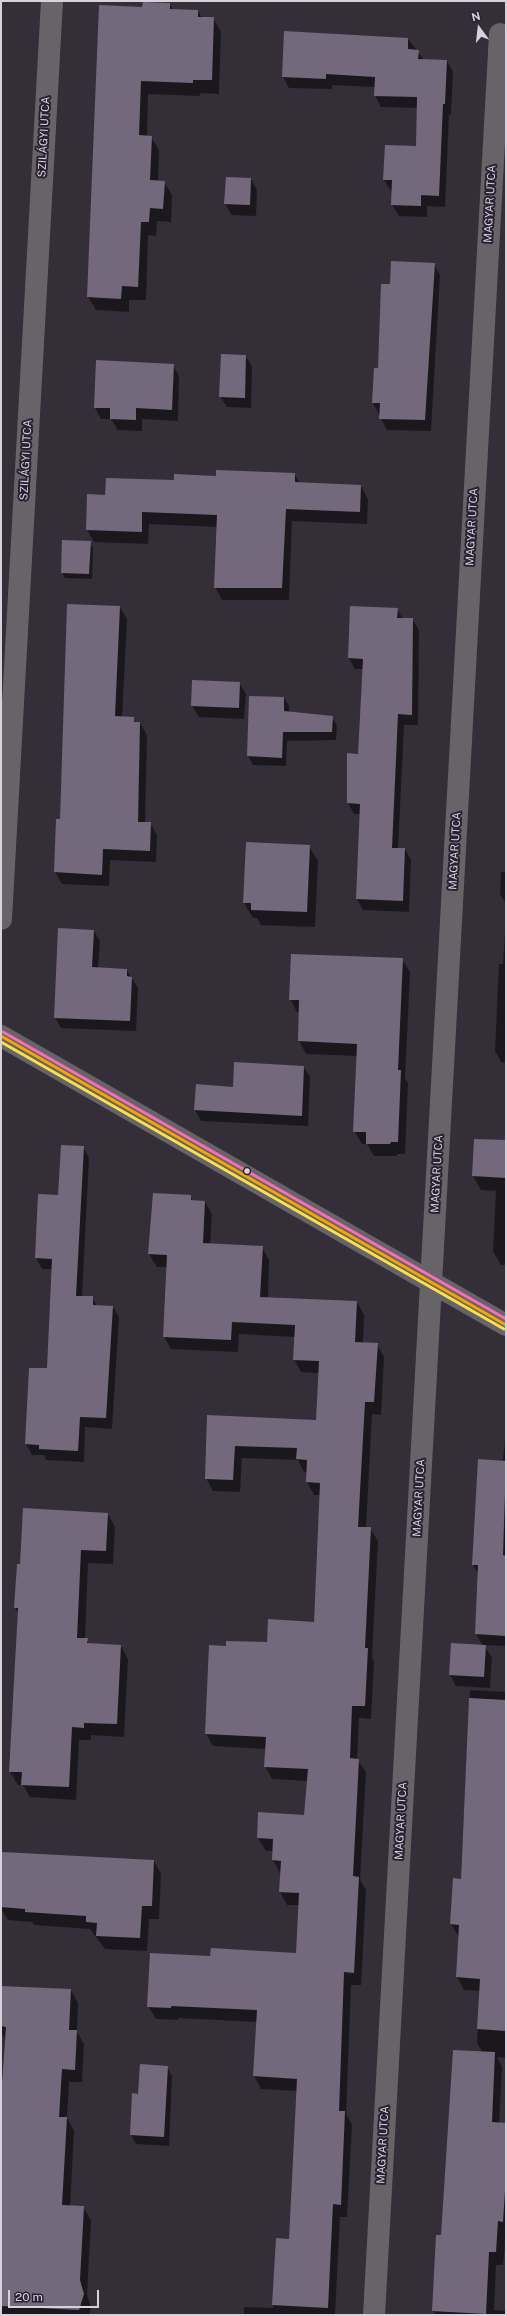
<!DOCTYPE html>
<meta charset="utf-8">
<style>
body{margin:0}
#map{position:relative;width:507px;height:2316px;overflow:hidden;background:#332e38;font-family:"Public Sans",sans-serif}
canvas{display:block}
.frame{position:absolute;inset:0;border:2px solid #d7d1dc;pointer-events:none}
.north{position:absolute;left:459px;top:8px;width:40px;height:40px;-webkit-text-stroke:3px #2a2132;paint-order:stroke;rotate:345deg;font-size:11px;font-weight:700;line-height:16px;text-align:center;color:#d7d1dc}
.north::after{content:'';display:block;margin:auto;width:14px;height:18px;background:#d7d1dc;clip-path:polygon(50% 0,100% 100%,50% 72%,0 100%)}
.scale{position:absolute;left:8px;top:2290px;width:91px;height:18px;box-sizing:border-box;border:2px solid #d7d1dc;border-top:0;padding-left:5px;font-size:12px;line-height:14px;white-space:nowrap;color:#d7d1dc;-webkit-text-stroke:3px #2a2132;paint-order:stroke}
</style>
<div id="map">
<canvas width="507" height="2316"></canvas>
<div class="frame"></div>
<div class="north">N</div>
<div class="scale">20 m</div>
</div>
<script>
const context = document.querySelector('canvas').getContext('2d');
context.lineJoin = 'round';
function fillPath(path, color) { context.fillStyle = color; context.fill(path, 'evenodd'); }
function strokePath(path, color, width, dash) { context.strokeStyle = color; context.lineWidth = width; context.lineCap = dash ? 'butt' : 'round'; context.setLineDash(dash || []); context.stroke(path); }
function label(font, color, halo, rows, align = 'center') {
  context.font = font + ' "Public Sans",sans-serif'; context.lineWidth = 4; context.setLineDash([]); context.textBaseline = 'middle'; context.strokeStyle = halo; context.fillStyle = color; for (const [text, x, y, turn = 0] of rows) {
    context.save(); context.translate(x, y); context.rotate((+turn || 0) * Math.PI / 180); context.textAlign = isNaN(turn) ? turn : align; if (halo) context.strokeText(text, 0, 0); context.fillText(text, 0, 0); context.restore();
  }
}
fillPath(new Path2D(`
 M170 4 173 10 198 11 202 18H213L221 32 219 94 200 93V96L148 94 147 137H151L159 150 158 181 164 182 172 195 171 222 157 221 156 236 148 235 146 300H129V312L96 310 88 297 143 8Z
 M408 39 424 60 447 61 453 72 451 115 449 114 445 207 427 206V217L399 216 392 205 393 191H391L384 180 417 147 418 108 381 107 375 96V87L332 85V89L289 88 283 77Z
 M227 178 251 179 257 190 256 216 232 215 225 204Z
 M434 264 440 275 431 431 387 430 373 403 391 285Z
 M246 356 252 367 251 408 227 407 220 396Z
 M173 365 179 376 178 421 142 419V431L118 430 111 419H101L95 408Z
 M294 474 300 483 361 486 368 499 367 524 292 521 289 600H222L215 587 218 527 149 524 148 544 94 542 87 530 106 496 175 482 217 477Z
 M90 542 93 548 92 579 65 578 62 572Z
 M120 607 127 619 122 718H133L136 723H140L147 735 145 823H150L157 835 156 862 110 860 109 886 62 884 55 872 57 820H61Z
 M397 609 403 619H412L419 630 418 725H404L398 849H405L411 860 409 912 363 910 357 899 360 814H354L348 803 359 755 363 669H355L349 658Z
 M239 683 246 694 244 719 199 717 192 706Z
 M250 697 284 698 289 706V712L332 717 337 726 336 740 287 741 286 766 253 765 248 756Z
 M309 846 318 861 315 927 261 925 257 918H253L244 903Z
 M501 872H506V904L500 894Z
 M506 914V1063L501 1062 495 1051 499 964H503Z
 M94 931 100 941 98 968 126 969 138 988 136 1031 61 1028 55 1018Z
 M402 959 410 972 405 1079 408 1083 405 1154H397V1156H374L367 1144H362L354 1131 358 1056 306 1054 299 1041 300 1012H297L290 999Z
 M304 1067 310 1077 308 1126 201 1121 195 1110 197 1085 234 1088Z
 M475 1140 506 1141V1265H501L493 1251 496 1191 481 1190 473 1176Z
 M83 1147 89 1158 82 1297H92L97 1306 113 1307 119 1317 112 1429 85 1427 84 1462 46 1460 44 1455H32L26 1444 30 1369H48L53 1269H42L36 1258 39 1195 59 1196Z
 M190 1196 193 1201 205 1202 212 1214 210 1244 262 1247 269 1260 268 1298 357 1302 364 1315 363 1343 377 1344 384 1357 381 1415 372 1414 366 1528H370L378 1541 372 1657 374 1662 371 1719 359 1718 357 1759 366 1772 360 1880 366 1890 361 1985H351L346 2114 352 2125 347 2217H340L335 2315H244V2307L273 2308 277 2240H290L297 2091 261 2089 254 2076 257 2022 178 2018V2020L156 2019 148 2006 211 1957 297 1954 299 1905H287L280 1892V1873L273 1860 274 1851H266L258 1838 305 1816 308 1781 272 1779 265 1766 266 1749 213 1746 206 1734 227 1647 268 1643 314 1623 321 1495H314L307 1482V1472H304L298 1460 242 1458 240 1492 213 1491 206 1478 208 1416 317 1421 319 1373 301 1372 294 1359 295 1337 239 1334 238 1352 171 1349 164 1337 167 1267H157L149 1254Z
 M506 1424V1646L484 1645 492 1658 490 1688 456 1686 450 1675 483 1646 476 1634 479 1575 473 1565 503 1461Z
 M108 1514 115 1527 113 1564 88 1563 85 1639 90 1644 121 1646 128 1659 124 1737 91 1735V1740H79L76 1800 30 1797 23 1785H18L10 1772 18 1613 15 1608 17 1565H21Z
 M470 1690 506 1692V2058L497 2057 502 2067 499 2124H506V2234L503 2265H496L494 2310 506 2311V2315H436L433 2311 441 2236 483 2053 477 2043 480 1991 464 1990 457 1977 459 1937 451 1924 461 1880Z
 M3 1853 154 1861 161 1874 159 1919H149L147 1951 105 1949 90 1929 34 1925 32 1922 8 1920 1 1908Z
 M1 1987 71 1990 78 2003 77 2032 84 2044 82 2082H69L67 2118 74 2131 70 2206 83 2207 91 2220 87 2294 91 2308 89 2315H1V2097L5 2039 1 2032Z
 M167 2067 172 2076 169 2146 136 2144 131 2135 139 2095Z`), '#0007');
fillPath(new Path2D(`
 M143 2 170 3V9L198 10V17H214L212 80H193V83L141 81 139 135 152 136 150 180 165 181 163 209 150 208 149 222H141L138 287 122 286 121 299 87 297 99 5 142 7Z
 M284 31 408 38V49L419 50 418 59 447 60 445 104H443L439 196 421 195V206L391 205 392 180H383L385 145 416 146 417 97 374 96 375 77 326 74V79L282 77Z
 M226 177 251 178 250 205 224 204Z
 M391 261 435 263 425 420 379 419 380 403H372L374 368H378L381 284H390Z
 M221 354 246 355 245 398 219 397Z
 M96 360 174 364 172 410 136 408V420L110 419V408H94Z
 M216 470 295 473V482L361 485 360 512 286 509 282 588H214L217 515 142 512V532L86 530 87 494 105 495 106 478 174 480V474L216 476Z
 M62 540 91 541 89 574 61 573Z
 M67 604 120 606 115 716 134 717V722H140L138 822H151L150 851 103 849 102 875 54 872 56 819H60Z
 M350 606 398 608 397 618H413L412 715 398 714 392 848H405L403 901 356 899 360 804 347 803V753L358 754 363 659 348 658Z
 M192 680 240 682 239 708 191 706Z
 M249 696 284 697V711L333 716 332 732H283L282 758 247 756Z
 M246 842 310 845 307 912 251 910V903H243Z
 M58 928 94 930 92 967 127 969V976L132 977 130 1021 54 1018Z
 M291 954 403 958 398 1070H401L398 1142H391L390 1144H366V1132H353L357 1044 298 1041 299 1000H289Z
 M234 1062 304 1066 302 1116 194 1110 196 1084 233 1087Z
 M474 1139 506 1140V1178L472 1176Z
 M61 1145 84 1146 76 1296H93V1305L113 1306 106 1418 80 1417 78 1451 39 1449V1445L25 1444 29 1368H47L52 1259 35 1258 38 1194 58 1195Z
 M153 1193 191 1195V1200L205 1201 203 1243 263 1246 260 1297 357 1301 355 1342 378 1343 374 1402H365L358 1527H371L365 1648H368L365 1706H352L350 1758 359 1759 353 1876 359 1877 354 1973 344 1972 339 2111H345L341 2205 333 2204 328 2308 272 2305 276 2238 289 2239 297 2079 253 2076 257 2010 171 2006V2008L147 2007 150 1953 210 1956 211 1948 296 1953 299 1893 279 1892 281 1861 272 1860 273 1839 257 1838 258 1812 304 1815 308 1769 264 1767 266 1737 205 1734 209 1645 226 1646V1641L267 1642 268 1619 314 1622 320 1483 306 1482 307 1460 296 1459 297 1448 235 1446 233 1480 205 1479 207 1415 316 1420 319 1361 293 1360 295 1325 232 1322 231 1340 163 1337 167 1255 148 1254Z
 M478 1459 506 1461 503 1555 506 1556V1636L475 1634 478 1565H472Z
 M23 1508 108 1513 106 1551 81 1550 77 1638H88L87 1643 121 1645 117 1724 84 1723V1728L72 1727 69 1787 21 1785 22 1772H9L18 1608H14L17 1564H20Z
 M451 1643 486 1645 484 1677 449 1675Z
 M469 1698 506 1700V2031L477 2029 480 1979 456 1977 459 1925 450 1924 453 1878 461 1879Z
 M2 1852 154 1860 152 1906H142L140 1938 96 1936 97 1923 86 1922V1916L25 1912V1909L1 1907Z
 M1 1986 71 1989 69 2030H77L75 2070 62 2069 59 2117H67L62 2205 84 2206 80 2280 84 2294 79 2310 1 2306V2096L6 2027 1 2026Z
 M453 2050 495 2052 492 2122 506 2123V2174L503 2222 498 2221 496 2252H489L486 2314 432 2311 436 2235H441Z
 M140 2064 168 2066 164 2137 130 2135 132 2093 138 2094Z`), '#73687c');
strokePath(new Path2D(`
 M1 919 52 1
 M1 1036 506 1325
 M374 2315 500 34`), '#676469', 22);
strokePath(new Path2D(`
 M1 1036 506 1325`), '#f7a600', 3);
strokePath(new Path2D(`
 M1 1042 504 1329`), '#fbe143', 3);
strokePath(new Path2D(`
 M3 1032 506 1319`), '#fb6dba', 3);
for (const [x, y, r, color] of [
 [247,1171,3.5,"#d7d1dc"]
]) { const dot = new Path2D(); dot.arc(x, y, r, 0, 2 * Math.PI); context.fillStyle = color; context.fill(dot); strokePath(dot, '#2a2132', 1.5); }
label('11px', '#d7d1dc', '#2a2132', [
 ["SZILÁGYI UTCA",44,137,-87],
 ["MAGYAR UTCA",490,204,-87],
 ["SZILÁGYI UTCA",26,460,-87],
 ["MAGYAR UTCA",472,527,-87],
 ["MAGYAR UTCA",455,851,-87],
 ["MAGYAR UTCA",437,1174,-87],
 ["MAGYAR UTCA",419,1498,-87],
 ["MAGYAR UTCA",401,1821,-87],
 ["MAGYAR UTCA",383,2145,-87]
]);
</script>
